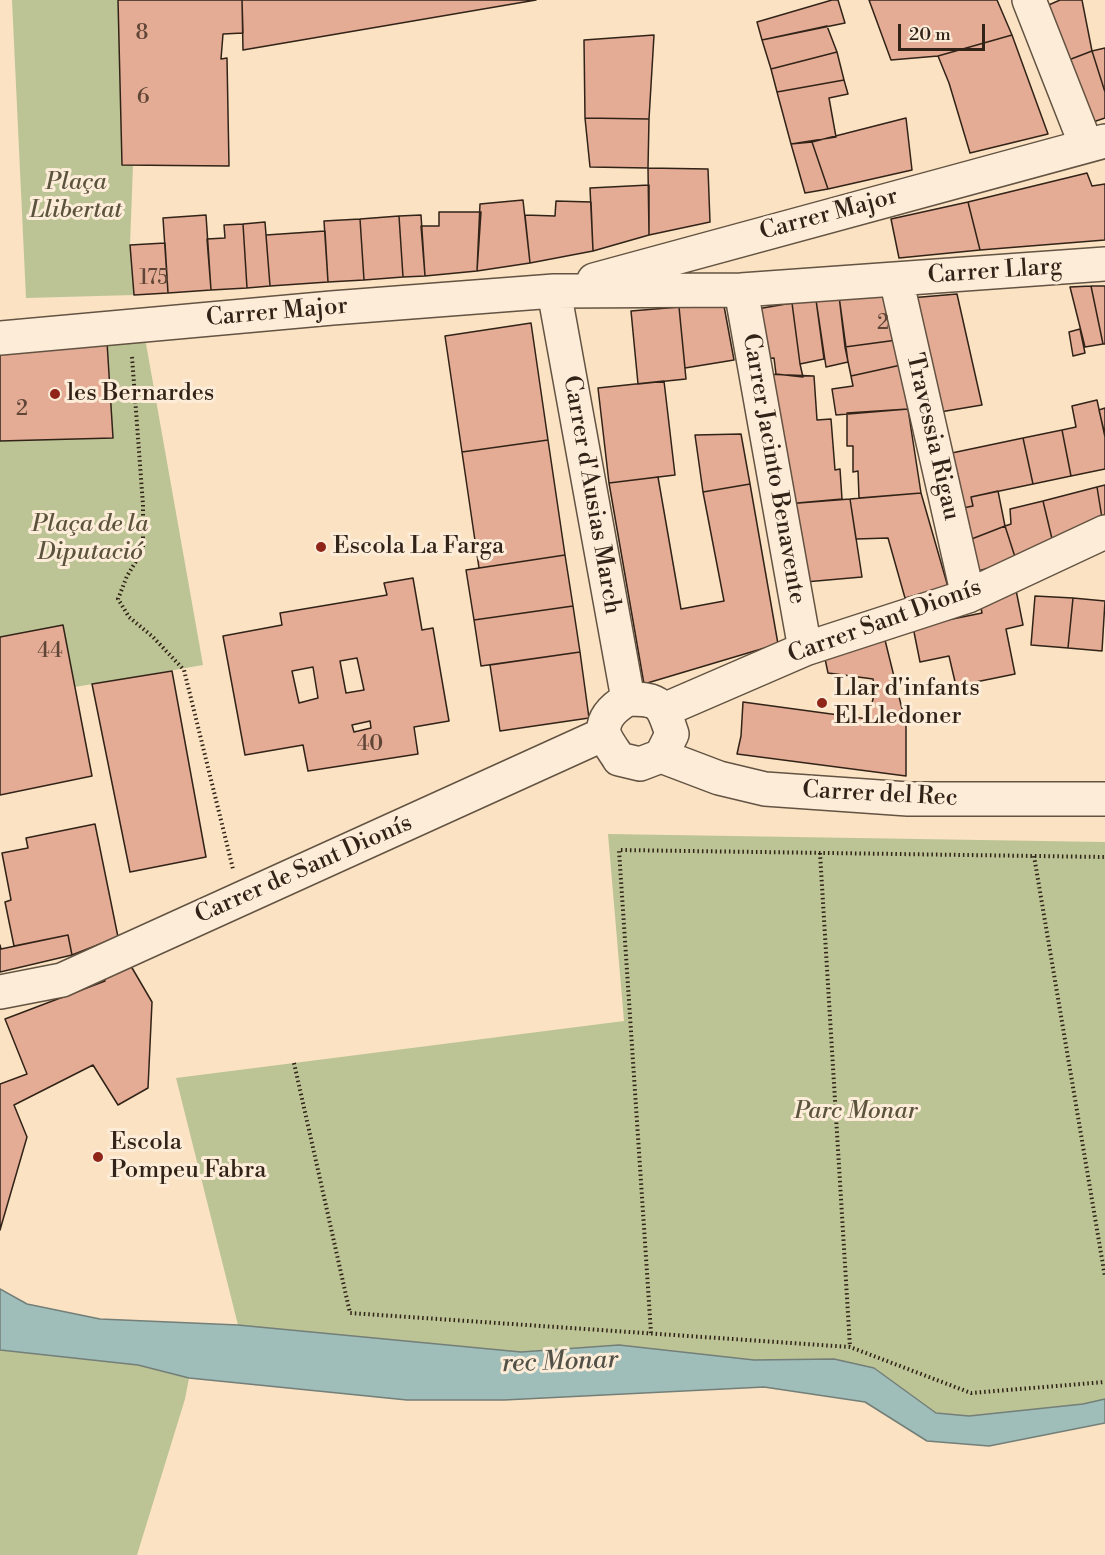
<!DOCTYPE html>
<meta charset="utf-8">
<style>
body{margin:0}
#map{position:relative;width:1105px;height:1555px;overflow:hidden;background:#fae2c3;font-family:"Libre Bodoni",serif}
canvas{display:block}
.scale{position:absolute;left:898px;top:24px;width:87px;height:27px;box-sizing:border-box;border:3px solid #312317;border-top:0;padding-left:8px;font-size:18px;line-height:21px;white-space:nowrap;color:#312317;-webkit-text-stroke:4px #fcecd8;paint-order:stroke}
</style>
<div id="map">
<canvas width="1105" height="1555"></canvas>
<div class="scale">20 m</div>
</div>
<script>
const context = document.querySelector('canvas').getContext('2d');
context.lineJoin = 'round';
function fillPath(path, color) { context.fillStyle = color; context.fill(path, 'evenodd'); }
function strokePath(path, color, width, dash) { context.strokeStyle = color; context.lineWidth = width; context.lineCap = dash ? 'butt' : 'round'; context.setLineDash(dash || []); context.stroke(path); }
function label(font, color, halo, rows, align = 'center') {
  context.font = font + ' "Libre Bodoni",serif'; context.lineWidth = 6; context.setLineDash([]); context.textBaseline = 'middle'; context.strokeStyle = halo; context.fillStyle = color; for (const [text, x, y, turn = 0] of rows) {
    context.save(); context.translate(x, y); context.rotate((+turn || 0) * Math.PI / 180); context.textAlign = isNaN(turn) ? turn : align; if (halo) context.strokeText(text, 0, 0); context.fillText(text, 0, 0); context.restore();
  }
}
fillPath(new Path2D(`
 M12 0H118L122 165H133L130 245 134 295 26 298Z
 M145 338 203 665 75 687 63 625 0 637V441L113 438 107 342Z
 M608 834 1105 842V1399L1083 1404 969 1416 936 1413 874 1368 834 1359 754 1360 619 1345 521 1352 238 1325 176 1078 624 1021Z
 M0 1350 138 1365 189 1378 185 1399 137 1555H0Z`), '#bcc495');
const water = new Path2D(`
 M0 1289 27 1304 100 1319 238 1325 521 1352 619 1345 754 1360 834 1359 874 1368 936 1413 969 1416 1083 1404 1105 1399V1423L989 1446 927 1441 865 1402 764 1387 504 1400H407L189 1378 138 1365 0 1350Z`);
fillPath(water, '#9fbdb9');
strokePath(water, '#737f78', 1.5);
const building = new Path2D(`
 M118 0H242L243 33 223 34 221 59 227 58 229 166 122 165Z
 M242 0H536L243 50Z
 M832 0H838L845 23 762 40 757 22Z
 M869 0H997L1012 35 938 56 891 60Z
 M1060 0H1082L1092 51 1066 61 1044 7Z
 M827 26 837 52 771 69 762 40Z
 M654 35 649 119 585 118 584 40Z
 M1012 35 1048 134 970 153 949 83 938 56Z
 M1105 48V92L1092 51Z
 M1092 51 1105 92V118L1093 122 1066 61Z
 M837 52 844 80 777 92 771 69Z
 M844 80 848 94 829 98 836 137 791 144 777 92Z
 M585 118 649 119 648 168 590 167Z
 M906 118 912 170 828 189 812 142Z
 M812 142 828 189 805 193 791 144Z
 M648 168 708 169 710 222 649 235Z
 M1087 173 1092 186 1105 184V240L980 250 968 202Z
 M649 185V235L593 251 590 188Z
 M523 200 530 263 477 271 480 204Z
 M556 201 591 202 593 251 530 263 525 215 555 216Z
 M968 202 980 250 899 258 891 219Z
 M439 212H481L477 271 425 276 421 226H439Z
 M206 215 211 290 168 293 163 218Z
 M421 215 425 276 403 277 399 216Z
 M399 216 403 277 364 280 360 219Z
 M360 219 364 280 328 282 324 221Z
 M265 222 270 286 247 288 243 224Z
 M243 224 247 288 211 290 207 239 225 238 224 225Z
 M325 231 328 282 270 286 266 235Z
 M165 243 168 293 134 295 130 245Z
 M1091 286H1105V344H1103Z
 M1091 286 1103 344 1085 347 1070 287Z
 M889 289 897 340 845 347 839 296Z
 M957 294 982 405 940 412 910 298Z
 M839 296 848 362 826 367 816 300Z
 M816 300 824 359 800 364 792 303Z
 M792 303 800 364 803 377 776 374 774 358 758 359 751 310Z
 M724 306 734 360 685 368 679 307Z
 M679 307 686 379 638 384 631 311Z
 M531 323 548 440 462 452 445 336Z
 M1080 329 1085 353 1073 356 1069 332Z
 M897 340 901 365 851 376 845 347Z
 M107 342 113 438 0 441V351Z
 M901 365 908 409 836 415 832 389 853 386 851 376Z
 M764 374 814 376 817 420 831 419 835 470 840 469 842 499 786 504Z
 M664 381 675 475 609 483 598 388Z
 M1097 400 1105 437V469L1071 476 1062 430 1076 427 1072 406Z
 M1105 408V435L1099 410Z
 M908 409 921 493 859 498 858 471 853 472V446H847V413Z
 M1062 430 1071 476 1033 484 1023 438Z
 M741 434 750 484 703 492 695 435Z
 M1023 438 1033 484 971 497 973 506 958 509 947 454Z
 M548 440 565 555 479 568 462 452Z
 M658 477 681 609 724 601 703 492 750 484 778 644 644 684 609 483Z
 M1105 485V516L1102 518 1097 487Z
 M1097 487 1102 518 1053 543 1043 501Z
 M998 491 1005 526 969 540 958 509 973 506 971 497Z
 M921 493 948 587 905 598 888 538 856 539 850 499Z
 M850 499 862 577 805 582 786 504Z
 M1043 501 1053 543 1016 560 1005 526 1011 524 1010 509Z
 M1005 526 1016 560 975 572 969 540Z
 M565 555 573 606 474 620 466 570Z
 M413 578 422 630 433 628 449 721 414 727 418 754 308 771 303 745 245 755 223 636 282 625 280 613 387 595 384 583ZM357 658 364 690 346 693 340 661ZM313 667 318 698 299 703 292 671ZM370 721 371 728 354 732 352 725Z
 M1016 590 1023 625 1006 629 1015 674 956 686 949 656 920 662 913 627 982 613 979 598Z
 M1035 596 1073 598 1068 648 1031 645Z
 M1073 598 1105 601 1102 651 1068 648Z
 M573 606 580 652 481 666 474 620Z
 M63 625 92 776 0 795V637Z
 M884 636 906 725V776L737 754 741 736 743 702 868 719 875 691 873 679 828 673 824 654Z
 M580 652 589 718 500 731 490 665Z
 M172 671 206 857 130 872 92 684Z
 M95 824 118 937 72 955 68 935 14 946 5 902 11 900 2 853 28 848 26 838Z
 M68 935 72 955 0 972V945L1 949Z
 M128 961 152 1002 148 1088 118 1105 93 1065 14 1105 27 1137 0 1230V1084L27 1074 5 1019 105 981 101 971Z`);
fillPath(building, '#e4ab95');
strokePath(building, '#312317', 1.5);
const minor = new Path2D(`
 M1029 0 1086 145
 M896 279 968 596
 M594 280 1105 141
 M741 290 805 649
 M554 291 628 699
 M0 338 332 308 554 291 741 290 1105 264
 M628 699C661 699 662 704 672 734L661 756 640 764 619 759C615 752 606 741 604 733 602 717 616 706 628 699Z
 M664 710 805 649 968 596 1105 532
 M661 756 719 778 765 789 908 799H1105
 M0 992 62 980 604 734`);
strokePath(minor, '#635342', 36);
strokePath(new Path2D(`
 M132 357 143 505V550L127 576 118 599 129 617 153 637 184 670 233 869
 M820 853 850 1347
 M1034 856 1105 1277
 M294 1063 350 1313 850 1347 971 1393 1105 1382
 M651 1333 619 850 1105 857`), '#312317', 4, [1.5, 3]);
strokePath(minor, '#fcecd8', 33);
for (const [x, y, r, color] of [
 [55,394,6,"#8f2418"],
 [321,547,6,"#8f2418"],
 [822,703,6,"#8f2418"],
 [98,1157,6,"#8f2418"]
]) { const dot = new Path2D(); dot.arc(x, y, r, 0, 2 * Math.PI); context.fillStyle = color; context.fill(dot); strokePath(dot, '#fcecd8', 2); }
label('21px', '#5e4536', null, [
 ["8",142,34],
 ["6",143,98],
 ["175",154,279],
 ["2",883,324],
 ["2",22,410],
 ["44",50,652],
 ["40",370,745]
]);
label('italic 24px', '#5b533d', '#fcecd8', [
 ["Plaça",76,183],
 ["Llibertat",76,211],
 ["Plaça de la",90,525],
 ["Diputació",90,553],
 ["Parc Monar",856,1112]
]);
label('24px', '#312317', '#fcecd8', [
 ["Carrer Major",829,215,-15],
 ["Carrer Llarg",995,272,-4],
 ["Carrer Major",277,313,-5],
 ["Travessia Rigau",932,437,77],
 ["Carrer Jacinto Benavente",773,469,80],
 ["Carrer d'Ausias March",591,495,80],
 ["Carrer Sant Dionís",885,622,-20],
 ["Carrer del Rec",880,795,3],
 ["Carrer de Sant Dionís",304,870,-24]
]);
label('24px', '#312317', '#fcecd8', [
 ["les Bernardes",67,394],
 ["Escola La Farga",333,547],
 ["Llar d'infants",834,689],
 ["El Lledoner",834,717],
 ["Escola",110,1143],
 ["Pompeu Fabra",110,1171]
], 'left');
label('italic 26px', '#525148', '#fcecd8', [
 ["rec Monar",560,1363,-2]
]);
</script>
